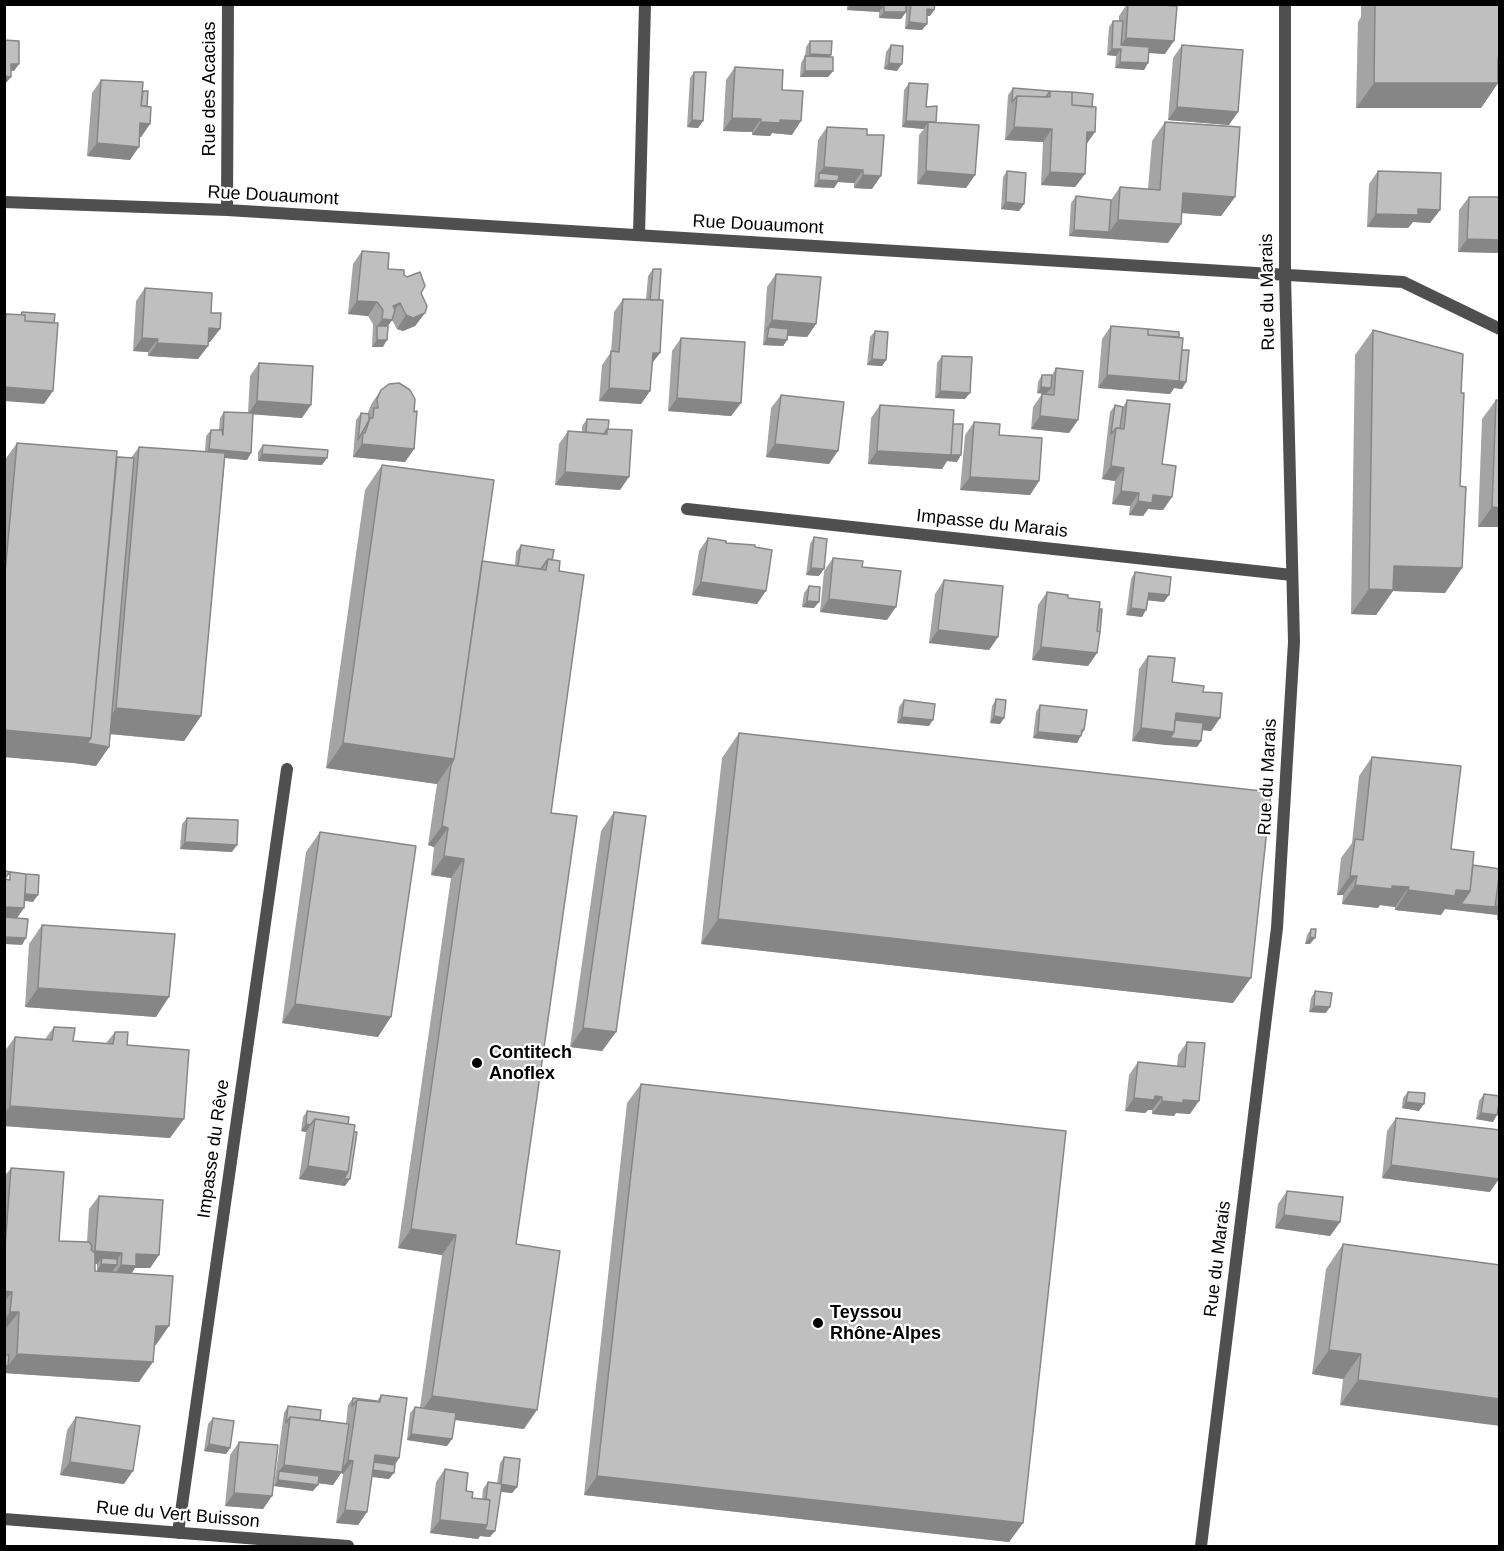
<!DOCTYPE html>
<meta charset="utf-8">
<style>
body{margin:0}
#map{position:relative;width:1504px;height:1551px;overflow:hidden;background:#fff;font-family:Arial,sans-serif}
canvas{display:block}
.frame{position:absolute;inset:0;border:6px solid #000;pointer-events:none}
</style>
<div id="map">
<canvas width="1504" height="1551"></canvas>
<div class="frame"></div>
</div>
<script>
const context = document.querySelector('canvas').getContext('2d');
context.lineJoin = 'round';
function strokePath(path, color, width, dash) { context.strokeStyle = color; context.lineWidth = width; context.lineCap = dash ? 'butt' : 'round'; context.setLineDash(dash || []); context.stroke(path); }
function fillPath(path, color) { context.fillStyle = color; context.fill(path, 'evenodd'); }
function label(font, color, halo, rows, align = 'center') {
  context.font = font + ' Arial,sans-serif'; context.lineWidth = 4.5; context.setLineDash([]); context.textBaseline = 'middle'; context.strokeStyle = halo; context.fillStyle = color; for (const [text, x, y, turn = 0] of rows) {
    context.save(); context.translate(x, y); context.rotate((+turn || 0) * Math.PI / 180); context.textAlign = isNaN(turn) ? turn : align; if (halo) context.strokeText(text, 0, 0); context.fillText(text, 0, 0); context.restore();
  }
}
strokePath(new Path2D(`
 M639 235 645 4`), '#4f4f4f', 12);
strokePath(new Path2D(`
 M4 202 227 210 1403 282 1500 329
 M227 210 228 4
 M687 509 1292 575
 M4 1519 348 1546
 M178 1533 287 769
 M1201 1546 1277 928 1294 642 1285 275V4`), '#4f4f4f', 12);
fillPath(new Path2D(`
 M847 4H935L934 10 930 16H927V24L922 30 905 29 906 12 901 19 879 18V12L847 10Z
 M1127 4H1148L1165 54 1149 53 1148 63 1144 70 1115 68 1116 56 1107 55 1109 27 1113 21H1119V16Z
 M1361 4H1500L1498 83 1481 108H1356L1358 22 1361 17Z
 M810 41 830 57 833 71 828 77H800L801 63 805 56 806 47Z
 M891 45 897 71 884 69 886 52Z
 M1182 45 1229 125 1168 120 1173 58Z
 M735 67 782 90 792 135 772 133 770 136 752 135V132L723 131 726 80Z
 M694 72 703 121 698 128 687 127 690 78Z
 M101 80 143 91 147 106 150 124 141 137H139L130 160 87 156 92 93Z
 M909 83 926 107 936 122 975 175 966 188 917 184 919 135 924 129 902 127 904 90Z
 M1013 88 1093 94 1086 145 1085 174 1075 187 1041 185 1043 142 1005 140 1008 95Z
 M1165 122 1235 197 1221 216 1182 213 1181 224 1168 243 1069 236 1071 203 1076 196 1111 200 1120 187 1148 189 1152 141Z
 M827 127 867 135 872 189 854 188V183L838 182 834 188 814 187 818 140Z
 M1007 171 1024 204 1019 211 1001 209 1003 177Z
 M1378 171 1440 210 1430 223 1413 222 1408 228 1367 227 1369 184Z
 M1469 197H1500V253L1458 252 1459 210Z
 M362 251 388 269 404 275 421 293 425 313 415 326 403 331 397 329 392 320 388 326 383 347H372L373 324 368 316 348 314 353 264Z
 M653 269 659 300 660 353 652 363 650 391 641 404 599 401 602 365 611 352 614 312 623 299 646 300 648 276Z
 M776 274 816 324 807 337 788 336 787 340 783 346 763 345 767 287Z
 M145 288 211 313 220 329 210 342H208V346L198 359 148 356V352L133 351 136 301Z
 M1111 326 1179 337 1182 350 1186 382 1182 389 1174 388 1170 394 1098 388 1102 339Z
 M1373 330 1461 393 1460 486 1462 568 1445 593 1393 591 1376 615 1351 614 1355 355Z
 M875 331 886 360 882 366 867 365 870 337Z
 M681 338 741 403 731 416 668 411 672 351Z
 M942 356 965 399 935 398 937 363Z
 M259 363 302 418 253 414 251 453 247 460 225 458 201 716 184 741 110 734 109 747 96 766 74 763 4 757V461L17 443 131 458 139 447 205 452 206 436 211 430H219L220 418 224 412 248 413 250 376Z
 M1056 368 1078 420 1069 433 1031 429 1033 407 1042 394H1046L1037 393 1038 382 1042 375H1052Z
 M381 390 414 412V449L405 462 353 457 356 420 361 413 368 414V412L372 403Z
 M781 395 829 464 766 457 771 408Z
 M1127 400 1162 464 1172 497 1163 510 1148 509 1143 516 1129 515 1130 506 1112 504 1115 481 1102 479 1110 412 1115 405 1123 407Z
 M1496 400 1500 527H1478L1482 419Z
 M880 405 953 424 957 462 947 461 942 469 868 464 871 418Z
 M587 419 608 429 620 490 555 485 559 444 568 431 582 432V426Z
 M974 422 999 435 1039 481 1030 495 960 490 965 435Z
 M263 445 322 465 258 461V452Z
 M382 465 482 561 515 565 516 552 521 545 552 560 559 571 551 813 516 1244 524 1429 455 1420 452 1439 447 1446 407 1440 410 1413 415 1407H420L442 1255 398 1248 451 878 431 875 434 847 428 845 437 784 326 768 365 490Z
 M814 537 819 576 806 575 810 544Z
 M708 538 726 543 757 604 692 595 699 551Z
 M833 558 862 567 887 620 820 612 824 571Z
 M1135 572 1164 602 1148 600 1142 617 1126 615 1131 579Z
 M944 580 998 637 989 650 929 643 935 594Z
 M809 586 814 608 802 607 804 593Z
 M1047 592 1068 598 1097 653 1088 666 1032 660 1038 605Z
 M1148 656 1172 682 1203 692 1220 718 1211 731 1202 730 1201 741 1197 747 1132 741 1139 669Z
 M996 699 1004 718 1000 724 990 723 992 706Z
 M904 700 929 726 897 723 899 707Z
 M1040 705 1081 734 1077 743 1033 738 1036 712Z
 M739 733 1233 1003 701 944 722 758Z
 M1372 757 1451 849 1473 865 1500 869V921L1497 920V915L1445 909 1441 915 1395 910V907L1380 905 1378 908 1342 904 1343 895H1337L1341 858 1352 843 1359 776Z
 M614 812 616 1032 602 1051 570 1047 601 831Z
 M187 818 232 852 180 849 182 824Z
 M320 832 378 1037 282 1023 306 852Z
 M42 925 156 1017 25 1007 29 944Z
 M1311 929 1310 944H1305L1307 935Z
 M1315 991 1326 1013 1309 1012 1311 998Z
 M54 1027 73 1041 106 1043 115 1032 170 1138 4 1126V1052L15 1037 45 1039Z
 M1187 1042 1190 1114 1176 1113 1174 1116 1152 1114V1110H1148L1145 1113 1125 1111 1129 1075 1138 1062 1177 1066 1178 1055Z
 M641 1084 1023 1523 1009 1542 584 1495 627 1103Z
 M1408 1092 1419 1111 1402 1108 1403 1098Z
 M1484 1094 1493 1122 1476 1119 1479 1101Z
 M307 1111 348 1124 345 1186 299 1179 306 1132 301 1131 303 1117Z
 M1396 1118 1490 1192 1382 1178 1387 1131Z
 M11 1168 59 1241 87 1242 89 1209 99 1196 159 1255 150 1268H135L131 1274 156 1345H154L139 1382 4 1373 5 1331H4V1177ZM95 1264H97V1271L112 1272 95 1271Z
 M1287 1191 1340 1222 1330 1236 1275 1228 1278 1204Z
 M1343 1244 1500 1265 1340 1405 1343 1379 1312 1374 1326 1269Z
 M381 1395 399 1458 395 1465 389 1479 372 1477 367 1512 358 1525 336 1523 343 1474 341 1473 333 1485 318 1483 313 1491 274 1486 284 1413 288 1406 320 1420 346 1424 348 1405 353 1398 377 1401Z
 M76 1417 124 1484 60 1475 67 1430Z
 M213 1418 230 1448 226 1454 204 1451 208 1424Z
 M239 1442 272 1496 263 1509 225 1506 230 1455Z
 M504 1457 517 1487 512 1493 501 1492 490 1537 480 1536 478 1539 430 1533 436 1482 445 1469 472 1498 482 1499 483 1489 488 1482 497 1484 500 1463Z`), '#a4a4a4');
fillPath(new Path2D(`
 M851 4H870L884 5 879 12 847 10Z
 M927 9 934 10 930 16H923Z
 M884 12H906L901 19 879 18Z
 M909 22 927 24 922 30 905 29Z
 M1126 38 1174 41 1165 54 1121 51V49L1116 56 1107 55 1112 49H1118Z
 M810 54 831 55 826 62 805 61Z
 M1498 58H1500V83H1481Z
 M1120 62 1148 63 1144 70 1115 68Z
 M889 63 902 64 897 71 884 69Z
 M11 64H19L14 71 7 70Z
 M805 71H833L828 77H800Z
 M4 76 11 77 6 83H4Z
 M1374 83H1498L1481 108H1356Z
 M1177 107 1238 112 1229 125 1168 120Z
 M732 118 761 119 752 132 723 131Z
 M692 120 703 121 698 128 687 127Z
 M780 120 801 121 792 135 772 133 770 136 752 135 761 122Z
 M906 121 928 122 924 129 902 127Z
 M140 123 150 124 141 137 131 136Z
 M1014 127 1052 129 1043 142 1005 140Z
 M1087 132H1095L1086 145Z
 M97 143 139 147 130 160 87 156Z
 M824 167 863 170 854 183 838 182 834 188 814 187 819 180V173Z
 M926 171 975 175 966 188 917 184Z
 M1050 172 1085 174 1075 187 1041 185Z
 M863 175 881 176 872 189 854 188Z
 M1183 193 1235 197 1221 216 1169 212Z
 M1006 202 1024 204 1019 211 1001 209Z
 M1418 209 1440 210 1430 223 1413 222 1408 228 1367 227 1376 214Z
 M1118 220 1181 224 1168 243 1069 236 1074 230 1109 232Z
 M1467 239 1500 240V253L1458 252Z
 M357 301 377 302 368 316 348 314Z
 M400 303 390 316 392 320 383 333 377 326 393 306Z
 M425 313 415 326 403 331 397 329 406 315Z
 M772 320 816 324 807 337 768 334 769 327 763 334Z
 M209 328 220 329 210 342H200Z
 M142 338 158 339 148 352 133 351Z
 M767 338 787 340 783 346 763 345Z
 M377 340H387L383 347H372Z
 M157 343 208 346 198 359 148 356Z
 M653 353H660L650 366Z
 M872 359 886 360 882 366 867 365Z
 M1107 375 1186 382 1182 389 1174 388 1170 394 1098 388Z
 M4 387 53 391 44 404 4 401Z
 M1041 387 1051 388 1046 394 1037 393Z
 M609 388 650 391 641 404 599 401Z
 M940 391 970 393 965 399 935 398Z
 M677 398 741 403 731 416 668 411Z
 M257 401 311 405 302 418 248 414Z
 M1040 416 1078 420 1069 433 1031 429Z
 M362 444 414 449 405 462 353 457Z
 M775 444 838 451 829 464 766 457Z
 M209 449 251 453 247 460 204 456Z
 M877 451 961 455 957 462 947 461 942 469 868 464Z
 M262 454 327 458 322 465 258 461Z
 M1111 466 1124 468 1115 481 1102 479Z
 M565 472 629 477 620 490 555 485Z
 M970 477 1039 481 1030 495 960 490Z
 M1121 491 1139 493 1130 506 1112 504Z
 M1153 495 1172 497 1163 510 1148 509 1143 516 1129 515 1138 501Z
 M1492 507 1500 508V527H1478Z
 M1394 566 1462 568 1445 593 1393 591 1376 615 1351 614 1369 589Z
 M811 568 824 569 819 576 806 575Z
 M701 582 766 591 757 604 692 595Z
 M1149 593 1169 595 1164 602 1144 600Z
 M829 599 896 607 887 620 820 612Z
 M807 601 819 602 814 608 802 607Z
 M1131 608 1146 610 1142 617 1126 615Z
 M938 630 998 637 989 650 929 643Z
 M1041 647 1097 653 1088 666 1032 660Z
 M116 708 201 716 184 741 99 733Z
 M1176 713 1220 718 1211 731 1171 727Z
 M994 716 1004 718 1000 724 990 723Z
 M902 717 933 720 929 726 897 723Z
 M1141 728 1174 732 1165 745 1132 741Z
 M4 730 91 738 109 747 96 766 74 763 4 757Z
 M1082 730H1084L1077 743 1033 738 1038 732Z
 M1170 738 1201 741 1197 747 1165 745Z
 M343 743 454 759 437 784 326 768Z
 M442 826 448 828 434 847 428 845Z
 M185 842 237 845 232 852 180 849Z
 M444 856 464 859 451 878 431 875Z
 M1350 876H1357L1343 895H1337Z
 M1355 885 1392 886 1409 887 1395 907 1380 905 1378 908 1342 904Z
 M1408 890H1456L1470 891 1456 910 1445 909 1441 915 1395 910Z
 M21 894 38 895 33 902 17 900Z
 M1500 901V912L1497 915 1490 914Z
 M1461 904 1495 907 1490 914 1456 910Z
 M4 907 24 908 15 921 4 920Z
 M718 919 1251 978 1233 1003 701 944Z
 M4 937 26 938 22 945 4 944Z
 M1310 937 1315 938 1310 944H1305Z
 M38 988 169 997 156 1017 25 1007Z
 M295 1004 391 1017 378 1037 282 1023Z
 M1314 1006 1330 1007 1326 1013 1309 1012Z
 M583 1028 616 1032 602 1051 570 1047Z
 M1155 1096 1162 1097 1152 1110H1148L1145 1113 1125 1111 1134 1098Z
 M1183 1100 1199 1101 1190 1114 1176 1113 1174 1116 1152 1114 1162 1101Z
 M1406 1102 1424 1104 1419 1111 1402 1108Z
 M10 1106 184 1119 170 1138 4 1126V1114Z
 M1481 1113 1497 1115 1493 1122 1476 1119Z
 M306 1124 310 1125 306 1132 301 1131Z
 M1391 1165 1499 1179 1490 1192 1382 1178Z
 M308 1166 348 1172 339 1185 299 1179Z
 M344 1179H350L345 1186 339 1185Z
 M1284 1215 1340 1222 1330 1236 1275 1228Z
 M411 1229 456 1235 442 1255 398 1248Z
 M95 1251 122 1253 113 1265H117L112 1272 97 1271 101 1264 102 1258 97 1264H86Z
 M136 1254 159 1255 150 1268H135L127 1280 112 1278 121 1265Z
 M4 1291 12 1292 4 1302Z
 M10 1312H19L4 1331V1320Z
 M156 1326H169L156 1345H142Z
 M1329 1350 1361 1354 1343 1379 1312 1374Z
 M17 1354 153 1362 139 1382 4 1373V1366H8Z
 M1358 1380 1500 1399V1426L1340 1405Z
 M432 1396 537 1410 524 1429 419 1415Z
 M411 1434 452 1439 447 1446 407 1440Z
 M209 1444 230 1448 226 1454 204 1451Z
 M375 1455 399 1458 390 1471 370 1468Z
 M348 1460 353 1461 343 1474 341 1473 333 1485 278 1478 279 1471 284 1465 340 1472Z
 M70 1462 133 1471 124 1484 60 1475Z
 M370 1470 394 1473 389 1479 366 1476Z
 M597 1476 1023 1523 1009 1542 584 1495Z
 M278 1480 318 1485 313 1491 274 1486Z
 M501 1484 517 1487 512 1493 496 1491Z
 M234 1493 272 1496 263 1509 225 1506Z
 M345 1510 367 1512 358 1525 336 1523Z
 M440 1520 487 1525 495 1531 490 1537 480 1536 478 1539 430 1533Z`), '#868686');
const building = new Path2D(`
 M870 4H906V12H884V5Z
 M911 4H935L934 10 927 9V24L909 22Z
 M1128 4H1148L1177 6 1174 41 1126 38Z
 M1375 4H1500V58H1498V83H1374Z
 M1113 21H1123L1121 45 1149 47 1148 63 1120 62 1121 49H1112Z
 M4 40 19 41V64H11V77L4 76Z
 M810 41H832L831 55 810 54Z
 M891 45 903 46 902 64 889 63Z
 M1182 45 1243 50 1238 112 1177 107Z
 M805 56 833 57V71H805Z
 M735 67 783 70 782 90 803 91 801 121 780 120V123L761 122V119L732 118Z
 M694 72H706L703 121 692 120Z
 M101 80 143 82 141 106 151 107 150 124 140 123 139 147 97 143Z
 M909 83 928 84 926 107 937 106 936 122 906 121Z
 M1013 88 1050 91 1046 97 1017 96 1012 102Z
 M143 91H148L147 106H141Z
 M1050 91 1072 92V105L1096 107 1095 132H1087L1085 174 1050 172 1052 129 1014 127 1017 96 1050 97Z
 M1072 92 1093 94 1092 107 1072 105Z
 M928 122 979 125 975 175 926 171Z
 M1165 122 1240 127 1235 197 1183 193 1181 224 1118 220 1120 187 1160 190Z
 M827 127 867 129V135H884L881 176 863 175V170L824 167Z
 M1007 171 1026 173 1024 204 1006 202Z
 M1378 171 1441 173 1440 210 1418 209V215L1376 214Z
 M819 173 839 175 838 181 819 180Z
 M1076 196 1111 200 1109 232 1074 230Z
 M1469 197H1500V240L1467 239Z
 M362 251 389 253 388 269 404 270V275L407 277 420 272 425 286 421 293 427 306 425 313 413 318 406 315 400 303 393 306 395 310 392 320 382 319 383 310 377 302 357 301Z
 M653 269H661L659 300H650Z
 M776 274 821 277 816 324 772 320Z
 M145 288 212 293 211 313H221L220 329 209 328 208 346 157 343 158 339 142 338Z
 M623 299 663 300 660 353H653L650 391 609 388 611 351 619 352Z
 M22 312 55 314 54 323 25 321V315H21Z
 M6 314 25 315V321L58 323 53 391 4 387V329Z
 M377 326H388L387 340H377Z
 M1111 326 1148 329V335L1183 338 1179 381 1107 375Z
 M769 327 788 329 787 340 767 338Z
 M1148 329 1179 332V337L1148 335Z
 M1373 330 1463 354 1461 393H1464L1460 486 1466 487 1462 568 1394 566 1393 590 1369 589Z
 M875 331 888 332 886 360 872 359Z
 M681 338 745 342 741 403 677 398Z
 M1182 350H1189L1186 382 1179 381Z
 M942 356 972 357 970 393 940 391Z
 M259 363 313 366 311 405 257 401Z
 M1056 368 1083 371 1078 420 1040 416 1042 394 1054 395Z
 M1042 375H1052L1051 388 1041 387Z
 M399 383 410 390 415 399 414 412 417 411 414 449 362 444 363 433H365L370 418H373L374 408H378L377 399 381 390 389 384Z
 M781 395 844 402 838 451 775 444Z
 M1127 400 1170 404 1162 464 1176 466 1172 497 1153 495 1152 503 1138 501 1139 493 1121 491 1124 468 1111 466 1116 428 1124 429Z
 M1496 400H1500V508L1492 507Z
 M880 405 954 410 951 455 877 451Z
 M1115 405 1123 407 1120 428H1116L1111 434Z
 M224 412 253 413 251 453 209 449 211 430H222L223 435Z
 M361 413 369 414V420L358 440Z
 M587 419 609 420 608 429H607L604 434 586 432Z
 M974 422 1000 424 999 435 1042 438 1039 481 970 477Z
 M953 424H963L961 455H951Z
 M607 429 632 430 629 477 565 472 568 431 607 434Z
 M17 443 117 451 91 738 4 730V584Z
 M263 445 328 450 327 458 262 454Z
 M139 447 225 453 201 716 116 708Z
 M117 457 134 458 109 747 87 743 91 738Z
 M382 465 494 480 454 759 343 743Z
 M814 537 827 539 824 569 811 568Z
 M708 538 726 541V543L755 545V547L772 550 766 591 701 582Z
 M521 545 554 550 552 560 548 559 541 569 518 566Z
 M833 558 863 561 862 567 901 571 896 607 829 599Z
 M548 559 560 561 559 571 584 575 551 813 577 816 516 1244 560 1251 537 1410 432 1396 456 1235 411 1229 464 859 444 856 448 828 442 826 451 765 454 759 482 561 546 570Z
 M1135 572 1171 577 1169 595 1149 593 1146 610 1131 608Z
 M944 580 1003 586 998 637 938 630Z
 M809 586 820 587 819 602 807 601Z
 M1047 592 1068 595V598L1100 602 1097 631 1100 632 1097 653 1041 647Z
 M1100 609H1102L1100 632 1097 631Z
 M1148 656 1175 658 1172 682 1204 686 1203 692 1222 693 1220 718 1176 713 1174 732 1141 728Z
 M996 699 1006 700 1004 718 994 716Z
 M904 700 935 704 933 720 902 717Z
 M1040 705 1087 710 1084 730H1082L1081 736 1038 732Z
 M1175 720 1203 723 1201 741 1170 738 1174 732Z
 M739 733 1271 792 1251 978 718 919Z
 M1372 757 1461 766 1451 849 1474 852 1470 891 1456 890 1455 896 1408 890 1409 887 1392 886V889L1355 885 1357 876H1350L1355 839 1363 840Z
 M614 812 646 816 616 1032 583 1028Z
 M187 818 238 820 237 845 185 842Z
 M320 832 416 846 391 1017 295 1004Z
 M1473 865 1500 869 1495 907 1461 904 1470 891Z
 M4 871 19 873 10 872 5 878H4Z
 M10 872 26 874 24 908 4 907V879L10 880Z
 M26 874 39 875 38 895 25 894Z
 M4 917 28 919 26 938 4 937Z
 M42 925 175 934 169 997 38 988Z
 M1311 929H1316L1315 938 1310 937Z
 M1315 991 1332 993 1330 1007 1314 1006Z
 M54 1027 75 1028 73 1041 113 1044 115 1032H128L127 1045 189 1050 184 1119 10 1106 15 1037 52 1040Z
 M1187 1042 1205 1043 1199 1101 1183 1100V1103L1162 1101V1097L1155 1096 1154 1100 1134 1098 1138 1062 1185 1067Z
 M641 1084 1066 1131 1023 1523 597 1476Z
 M1408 1092 1425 1093 1424 1104 1406 1102Z
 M1484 1094 1500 1096 1497 1115 1481 1113Z
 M307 1111 349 1117 348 1124 315 1119 310 1125 306 1124Z
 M1396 1118 1500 1130 1499 1179 1391 1165Z
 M315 1119 355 1125 348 1172 308 1166Z
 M354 1132H357L350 1179H344L348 1172Z
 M11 1168 64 1172 59 1241 89 1242 92 1246 91 1250 95 1253V1271L173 1276 169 1326H156L153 1362 17 1354 19 1312H10L12 1292 4 1291V1260Z
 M1287 1191 1343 1197 1340 1222 1284 1215Z
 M99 1196 163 1200 159 1255 136 1254V1266L121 1265 122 1253 95 1251Z
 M1343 1244 1500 1265V1399L1358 1380 1361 1354 1329 1350Z
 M102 1258 117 1259V1265L101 1264Z
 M4 1355H9L8 1366H4Z
 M381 1395 407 1398 399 1458 375 1455 367 1512 345 1510 353 1461 348 1460 357 1400 380 1402Z
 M353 1398 377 1401 357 1400 352 1406Z
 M288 1406 321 1410 320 1420 290 1417 286 1423Z
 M415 1407 456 1413 452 1439 411 1434Z
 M76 1417 140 1426 133 1471 70 1462Z
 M290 1417 349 1424 342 1472 284 1465Z
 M213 1418 234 1421 230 1448 209 1444Z
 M239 1442 278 1445 272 1496 234 1493Z
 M504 1457 520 1459 517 1487 501 1484Z
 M374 1462 395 1465 394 1473 373 1470Z
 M445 1469 468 1473 466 1491 473 1492 472 1498 490 1500 487 1525 440 1520Z
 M279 1471 319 1476 318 1485 278 1480Z
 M488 1482 502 1484 495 1531 484 1530 487 1525 490 1500 486 1499Z`);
fillPath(building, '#bfbfbf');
strokePath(building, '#868686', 1.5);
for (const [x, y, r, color] of [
 [477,1063,6,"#000"],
 [818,1323,6,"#000"]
]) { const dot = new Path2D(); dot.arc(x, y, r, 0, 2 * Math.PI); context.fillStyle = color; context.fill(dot); strokePath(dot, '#fff', 2); }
label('18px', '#000', '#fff', [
 ["Rue des Acacias",210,89,-90],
 ["Rue Douaumont",273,196,3],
 ["Rue Douaumont",758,225,3],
 ["Rue du Marais",1268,292,-91],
 ["Impasse du Marais",992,524,6],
 ["Rue du Marais",1268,777,-87],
 ["Impasse du Rêve",214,1149,-82],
 ["Rue du Marais",1218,1259,-83],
 ["Rue du Vert Buisson",178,1515,5]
]);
label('bold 18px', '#000', '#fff', [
 ["Contitech",489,1053],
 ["Anoflex",489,1074],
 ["Teyssou",830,1313],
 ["Rhône-Alpes",830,1334]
], 'left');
</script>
